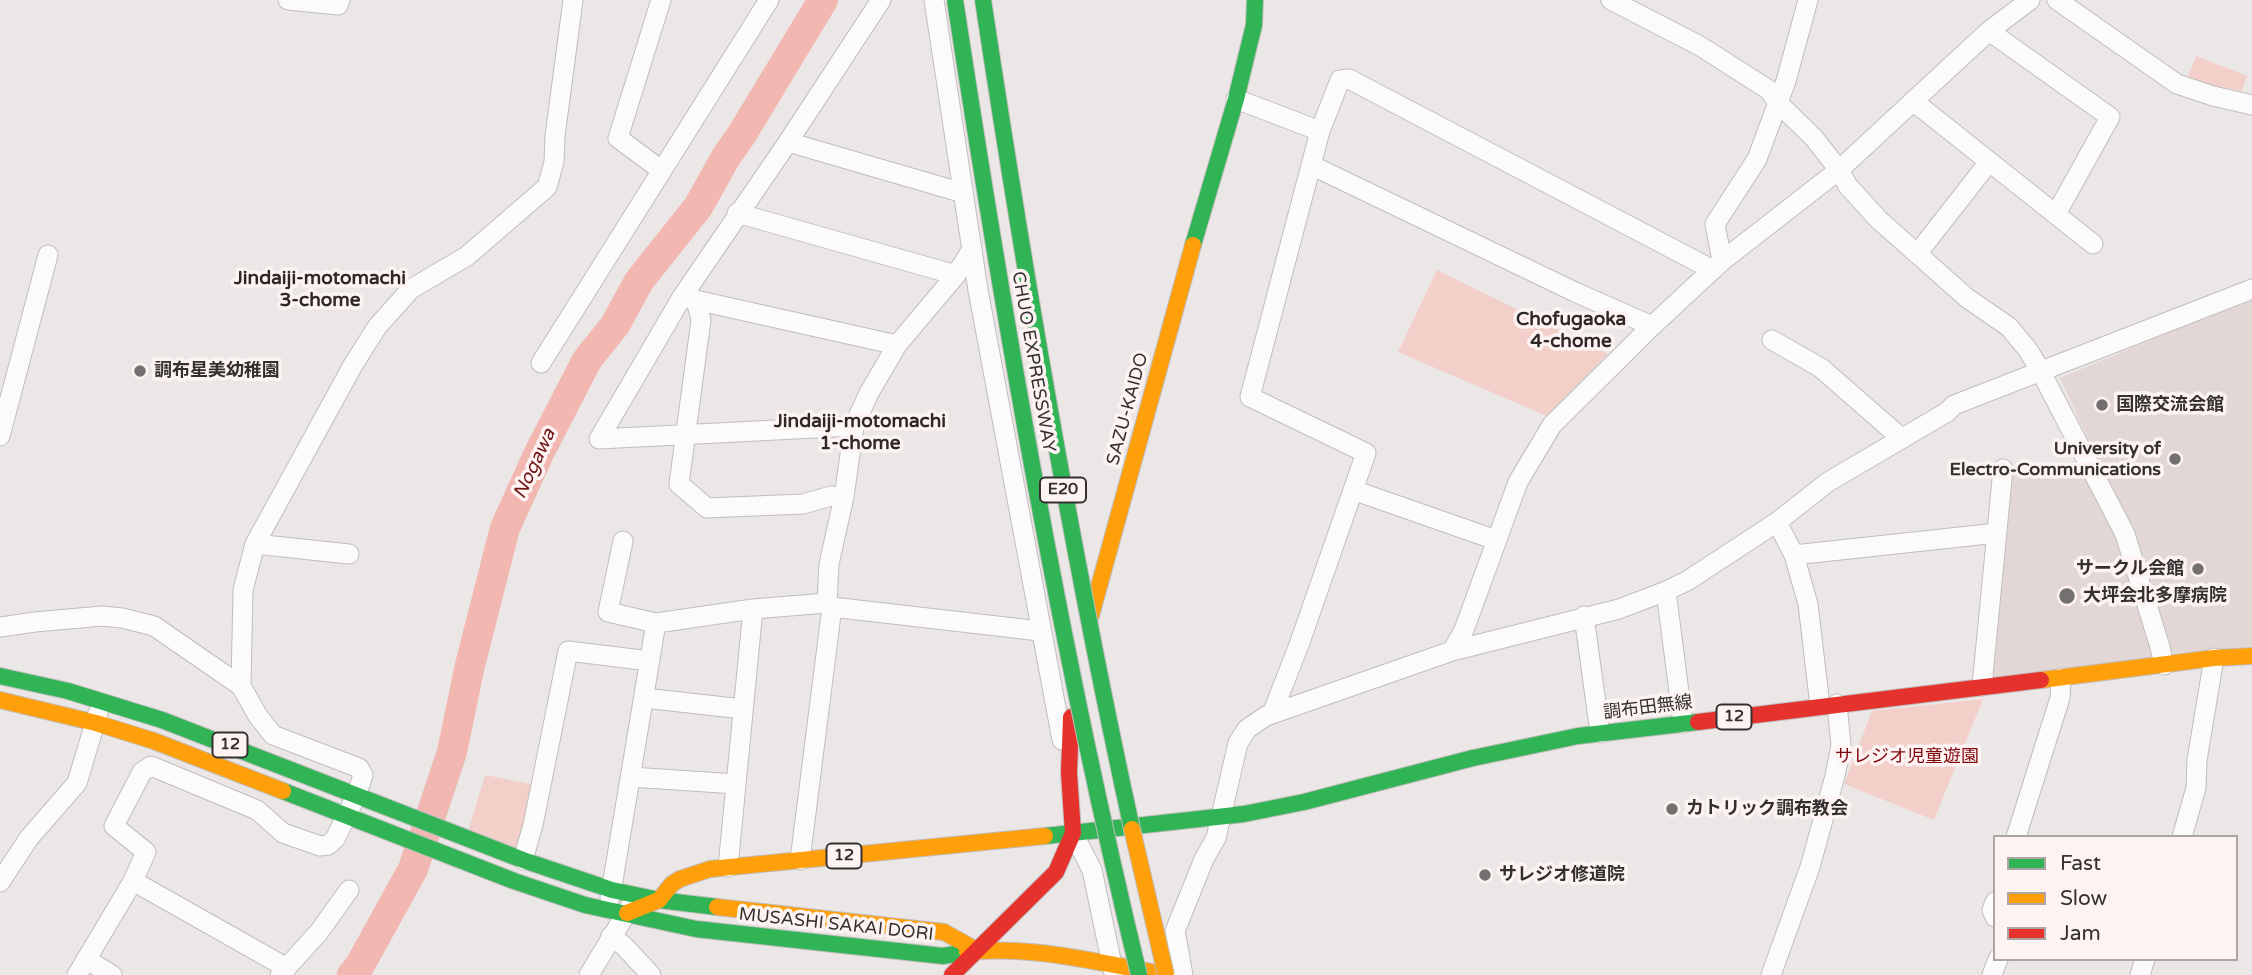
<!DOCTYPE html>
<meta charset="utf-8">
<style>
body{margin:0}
#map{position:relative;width:2252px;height:975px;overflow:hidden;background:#ece7e7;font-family:"Varela Round",sans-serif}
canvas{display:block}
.legend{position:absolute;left:1993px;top:835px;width:245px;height:126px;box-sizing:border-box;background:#fcf3f2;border:2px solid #aca5a4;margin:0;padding:9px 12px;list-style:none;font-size:21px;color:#343030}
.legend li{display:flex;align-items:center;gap:14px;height:35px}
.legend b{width:35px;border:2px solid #aca5a4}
</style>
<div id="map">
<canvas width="2252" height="975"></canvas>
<ul class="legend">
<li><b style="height:9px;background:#30b455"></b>Fast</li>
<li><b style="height:9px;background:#ff9f0a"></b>Slow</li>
<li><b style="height:9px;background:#e5322d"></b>Jam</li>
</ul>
</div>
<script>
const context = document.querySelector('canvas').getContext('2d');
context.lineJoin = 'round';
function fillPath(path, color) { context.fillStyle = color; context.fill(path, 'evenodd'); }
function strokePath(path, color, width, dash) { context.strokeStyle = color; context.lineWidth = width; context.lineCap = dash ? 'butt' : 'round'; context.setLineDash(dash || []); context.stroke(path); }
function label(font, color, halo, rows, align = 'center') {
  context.font = font + ' "Varela Round","Noto Sans JP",sans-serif'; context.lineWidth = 7; context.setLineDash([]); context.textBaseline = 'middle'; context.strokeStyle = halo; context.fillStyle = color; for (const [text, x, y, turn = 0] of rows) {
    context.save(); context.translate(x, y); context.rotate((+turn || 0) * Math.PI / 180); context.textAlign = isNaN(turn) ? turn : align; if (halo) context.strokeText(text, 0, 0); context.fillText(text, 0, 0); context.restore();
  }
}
fillPath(new Path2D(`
 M2252 300V647L2169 653 2135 540 2060 378 2181 327Z
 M2081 461 2119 534 2156 658 1989 677 2009 472Z`), '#e3d7d6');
fillPath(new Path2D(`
 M2196 56 2247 76 2242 91 2187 80Z
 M1437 270 1608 354 1547 416 1398 352Z
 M1983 699 1934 820 1844 784 1872 711Z
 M485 775 531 784 519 852 468 832Z`), '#f3cfca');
strokePath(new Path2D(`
 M352 975 360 965 413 869 452 752 470 665 505 528 539 453 587 360 615 325 639 281 698 207 726 157 742 134 823 0`), '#f2b7b1', 30);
const street = new Path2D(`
 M288 0 338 5 340 0
 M934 0 978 290 1062 740
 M1611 0 1700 46 1769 90 1778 103 1814 138 1839 170 1848 186 1879 220 1967 298 2009 327 2028 350 2040 370 2125 534 2160 647 2164 665
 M2057 0 2177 84 2213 96 2252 105
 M1989 31 2110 117 2056 214
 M1236 99 1320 131
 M1913 101 2093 244
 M788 142 963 193
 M1311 165 1575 292 1652 326
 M661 170 618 138 661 0
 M737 213 956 275
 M1917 254 1989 162
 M1722 261 1715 224 1757 159 1786 81 1808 0
 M682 297 788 142 881 0
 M696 300 701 320 679 484 707 508 803 504 831 496 844 497
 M1772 340 1821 368 1900 437
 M541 363 769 0
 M854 426 599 439 682 297 897 345
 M0 436 48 255
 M1353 490 1496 540
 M1777 522 1794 555 1808 604 1820 706
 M623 541 608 612 656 623 753 609 827 603
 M255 544 349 554
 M1794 555 1997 533
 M1666 591 1683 723
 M832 607 1040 631
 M1584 616 1600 733
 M0 627 35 622 102 616 122 618 154 626 241 686 258 716 273 735 359 768 363 775 357 794 335 839 328 845 320 846 283 833 257 810 151 766 142 772 114 826 146 852 133 881 77 975
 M1452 651 1464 630 1518 482 1552 425 1652 326 1722 261 1839 170 1989 31 2030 0
 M241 686 243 590 255 544 353 365 377 327 411 289 467 256 547 187 554 162 555 136 573 0
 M1982 686 2003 469
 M644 698 743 709
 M1272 714 1300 642 1366 453 1250 397 1320 131 1340 80 1349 79 1713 270
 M631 777 736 784
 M1073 833 1092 870 1114 974
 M2016 837 2060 698 2061 678
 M2182 837 2196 788 2197 760 2214 658
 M523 860 533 825 568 651 650 661
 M800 860 832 607 827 603 829 564 844 497 854 426 869 393 897 345 956 275 972 249
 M728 867 753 609
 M133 881 287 968
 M0 882 29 838 77 783 98 713
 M610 898 656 623
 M1995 902 1992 910 1995 917
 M611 936 625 947 651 975
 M86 959 112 975
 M280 975 319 932 349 890
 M589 975 630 907
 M1183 975 1175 931 1204 859 1216 838 1238 743 1247 729 1266 716 1452 651 1619 609 1666 591 1687 581 1777 522 1828 482 1947 412 1954 405 2252 289
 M1771 975 1810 867 1835 776 1841 745 1837 704
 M1992 975 1998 959
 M2140 975 2145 959`);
const fast = new Path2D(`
 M1193 245 1236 99 1254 25 1255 0
 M0 676 68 691 162 720 523 860 612 890 659 900 717 907
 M283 791 514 881 585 905 696 929 943 956 967 952
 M1045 836 1244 814 1304 802 1473 758 1578 736 1698 722`);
const slow = new Path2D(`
 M1090 619 1193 245
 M2041 680 2214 658 2252 656
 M0 700 96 723 154 741 283 791
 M717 907 944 932 978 951
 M627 913 659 900 672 884 680 879 710 869 1045 836
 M967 952C1029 945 1096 962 1157 973`);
const jam = new Path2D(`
 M1698 722 2041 680
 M952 975 1056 872 1073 833 1069 773 1071 717`);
strokePath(street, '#c1bdbc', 21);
strokePath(fast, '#c1bdbc', 18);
strokePath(slow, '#c1bdbc', 18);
strokePath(jam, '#c1bdbc', 18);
strokePath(street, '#fcfbfb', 19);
strokePath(fast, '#30b455', 16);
strokePath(slow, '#ff9f0a', 16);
strokePath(jam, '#e5322d', 16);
const fastBridge = new Path2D(`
 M955 0C1005 327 1061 653 1139 975
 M983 0C1025 278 1072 555 1132 829`);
const slowBridge = new Path2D(`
 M1132 829 1166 975`);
strokePath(fastBridge, '#c1bdbc', 18, []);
strokePath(slowBridge, '#c1bdbc', 18, []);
strokePath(fastBridge, '#30b455', 16);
strokePath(slowBridge, '#ff9f0a', 16);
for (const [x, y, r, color] of [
 [140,371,7,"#747070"],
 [2102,405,7,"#747070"],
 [2175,459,7,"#747070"],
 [2198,569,7,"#747070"],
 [2067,596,9,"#747070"],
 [1672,809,7,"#747070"],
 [1485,875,7,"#747070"]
]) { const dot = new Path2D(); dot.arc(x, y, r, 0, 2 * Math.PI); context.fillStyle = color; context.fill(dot); strokePath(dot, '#fcf3f2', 2.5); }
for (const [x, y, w] of [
 [1063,490,46],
 [1734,717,35],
 [230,745,35],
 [844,856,35]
]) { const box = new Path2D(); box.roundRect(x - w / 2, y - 12.5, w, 25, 5); context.fillStyle = '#fcf3f2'; context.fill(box); strokePath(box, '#343030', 2); }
label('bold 16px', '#343030', null, [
 ["E20",1063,490],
 ["12",1734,717],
 ["12",230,745],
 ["12",844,856]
]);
label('18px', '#343030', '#fcf3f2', [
 ["CHUO EXPRESSWAY",1033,362,80],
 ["SAZU-KAIDO",1128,409,-75],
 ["調布田無線",1648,708,-7],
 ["MUSASHI SAKAI DORI",836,925,6]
]);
label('bold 18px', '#343030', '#fcf3f2', [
 ["調布星美幼稚園",154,371],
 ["国際交流会館",2116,405],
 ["University of",2161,449,"right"],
 ["Electro-Communications",2161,470,"right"],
 ["サークル会館",2184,569,"right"],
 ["大坪会北多摩病院",2083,596],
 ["カトリック調布教会",1686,809],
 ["サレジオ修道院",1499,875]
], 'left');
label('18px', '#82040b', '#fcf3f2', [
 ["サレジオ児童遊園",1907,757]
]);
label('bold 19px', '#2e2827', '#fcf3f2', [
 ["Jindaiji-motomachi",320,279],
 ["3-chome",320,301],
 ["Chofugaoka",1571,320],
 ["4-chome",1571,342],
 ["Jindaiji-motomachi",860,422],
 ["1-chome",860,444]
]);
label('italic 19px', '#6f1715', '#fcf3f2', [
 ["Nogawa",535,464,-65]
]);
</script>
